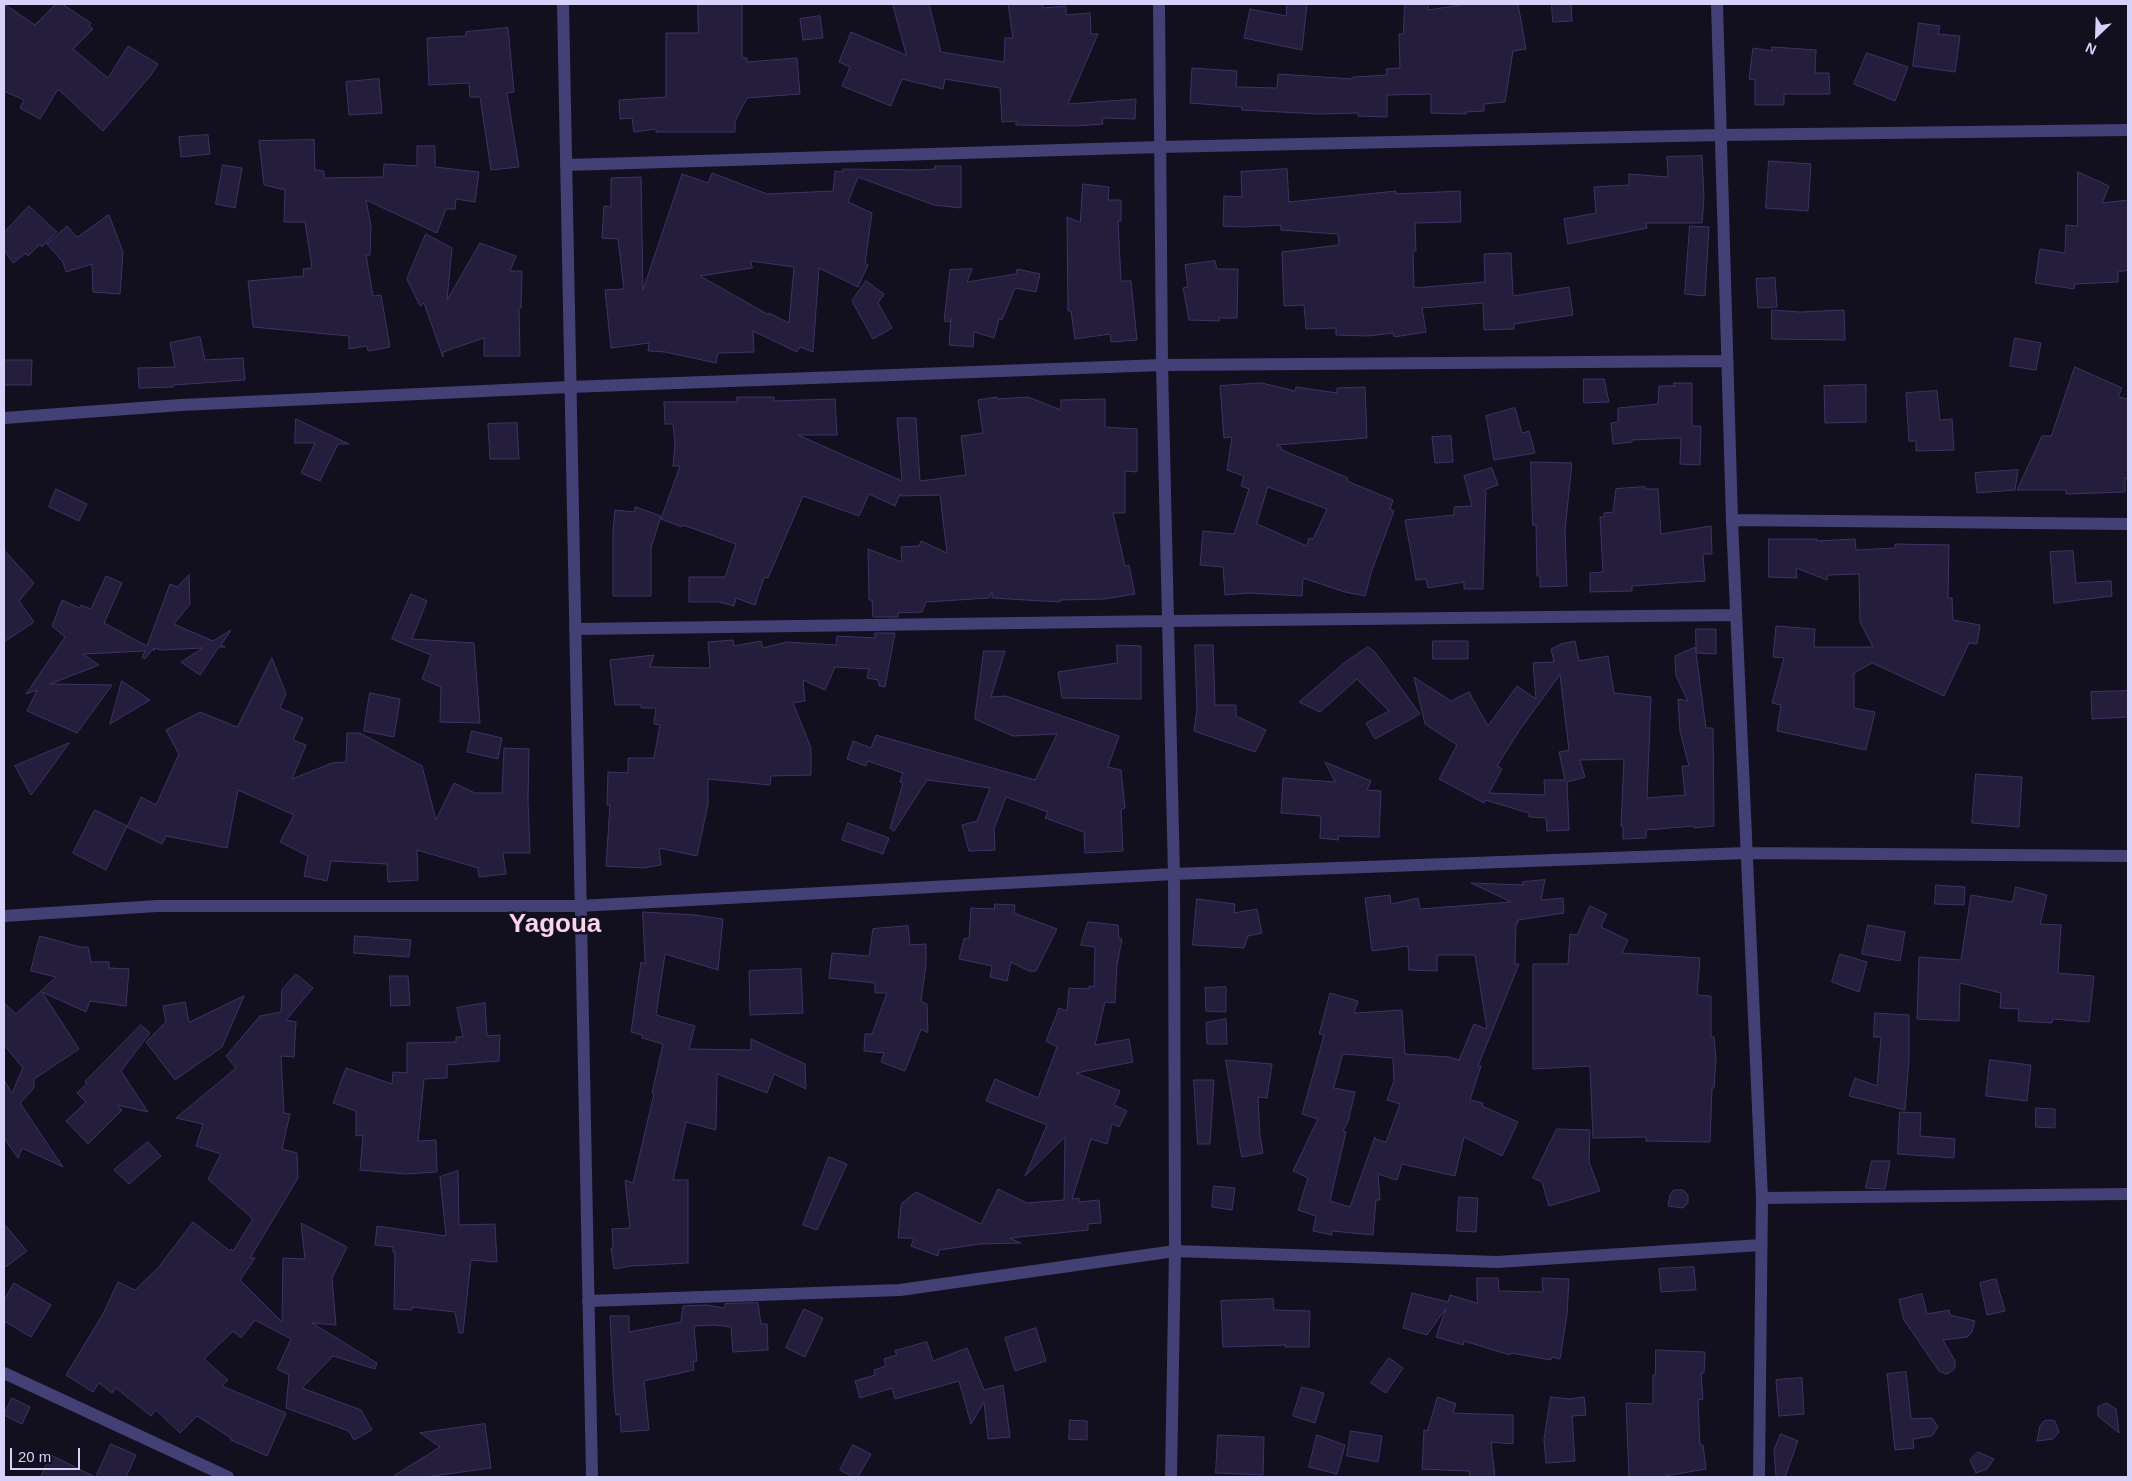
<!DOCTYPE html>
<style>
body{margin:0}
#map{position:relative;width:2132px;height:1481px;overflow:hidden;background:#120f1e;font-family:Arial,sans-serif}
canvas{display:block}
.frame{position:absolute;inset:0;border:5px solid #d7d2f9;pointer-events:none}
.north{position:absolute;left:2072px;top:10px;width:50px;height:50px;-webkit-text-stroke:4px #120f1e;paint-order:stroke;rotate:204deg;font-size:14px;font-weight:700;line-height:20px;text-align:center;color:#d7d2f9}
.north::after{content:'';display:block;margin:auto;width:18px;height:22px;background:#d7d2f9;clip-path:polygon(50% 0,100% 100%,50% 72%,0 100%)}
.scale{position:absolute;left:10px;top:1448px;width:70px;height:22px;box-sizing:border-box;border:2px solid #d7d2f9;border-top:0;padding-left:6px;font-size:15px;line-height:18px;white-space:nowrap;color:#d7d2f9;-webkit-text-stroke:4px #120f1e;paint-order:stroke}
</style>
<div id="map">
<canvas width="2132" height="1481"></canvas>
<div class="frame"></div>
<div class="north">N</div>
<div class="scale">20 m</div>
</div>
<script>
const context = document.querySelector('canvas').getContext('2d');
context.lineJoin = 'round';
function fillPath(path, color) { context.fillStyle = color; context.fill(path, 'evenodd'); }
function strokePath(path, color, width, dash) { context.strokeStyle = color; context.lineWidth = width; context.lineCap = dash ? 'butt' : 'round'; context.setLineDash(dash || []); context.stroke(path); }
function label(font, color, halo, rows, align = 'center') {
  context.font = font + ' Arial,sans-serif'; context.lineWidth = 5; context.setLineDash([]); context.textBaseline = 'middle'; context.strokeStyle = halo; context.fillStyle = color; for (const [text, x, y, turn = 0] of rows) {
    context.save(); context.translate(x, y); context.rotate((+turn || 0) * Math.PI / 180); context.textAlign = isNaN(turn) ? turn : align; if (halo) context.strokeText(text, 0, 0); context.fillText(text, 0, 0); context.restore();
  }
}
const building = new Path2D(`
 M4 4 35 25 56 4H62L91 23 89 26 93 29 73 49 108 78 128 46 158 64 151 75 103 131 58 89 40 119 20 108 24 100 4 91Z
 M698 4H742V58H747V62L797 58 800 94 747 98 735 121V132H656V129L634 132 632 118 620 119 619 100 666 97V33H698Z
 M893 4H929L941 52 1004 62 1005 38H1013L1008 4H1043V8L1066 6V15L1090 13 1091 34H1098L1068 104 1136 99 1135 119 1102 118 1103 124 1075 126 1016 125V121L1002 122 1000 88 945 79 943 89 902 79 891 106 842 86 850 67 839 62 851 32 906 55Z
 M1287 4H1307L1302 50 1244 38 1250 9 1286 16Z
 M1405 4H1428V10L1467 4H1518L1526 49 1513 51 1505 102 1484 104V111L1466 112V114L1431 113V94L1387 95V117L1358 116V113L1319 114 1242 110V107L1190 103 1192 68 1237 71 1236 87 1277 88 1278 74 1352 79 1353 77 1387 75 1386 69 1400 68 1399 34H1403Z
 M1552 4H1571L1572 21 1553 22Z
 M820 16 823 38 803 40 800 19Z
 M1919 23 1940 26 1938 34 1960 36 1955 72 1913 66Z
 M508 28 514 92 507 93 519 167 491 170 480 97H470L469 83 429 85 427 38 466 36V32Z
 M1772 47 1816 50 1815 73H1829L1830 94H1784V105H1755V80L1749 79 1753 48 1772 51Z
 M1867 53 1908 67 1895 101 1854 84Z
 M379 79 382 113 349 115 346 82Z
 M208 135 210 154 181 157 179 137Z
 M314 140 315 170 324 171V178L383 177 384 164 417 166V146H435V167L479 172 475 202 456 199 455 209H446L437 233 366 200 371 226 370 255H366L373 296 381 295 390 347 368 351 367 346 349 349V336L253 327 248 281 304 276 303 269 312 268 305 222H284L285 190 264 185 259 141Z
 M1702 156 1704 198 1702 223H1646L1647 228 1568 244 1564 219 1596 213 1594 187 1629 185V174L1668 177 1667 157Z
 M1769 161 1811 164 1808 211 1766 208Z
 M223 165 242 168 235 208 216 204Z
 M935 166H961V208L934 205 858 177 848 202 872 213 865 263 868 265 858 287 819 268 813 352 800 347 797 352 753 331 754 352 718 353 716 363 665 352 648 351 649 343 611 348 605 290 624 289 618 239 602 238 604 206 611 207V178L641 177 643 290 682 174 708 183 712 173 767 194 833 191 835 171 843 172V169L920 170 935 169ZM751 261 794 267 789 323 769 313V315L700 276 752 268Z
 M1287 169 1289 202 1396 191V194L1460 191 1461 222 1415 223 1416 251H1413L1414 288 1485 282 1484 254 1511 253 1513 296 1569 287 1573 315 1514 324V329L1484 330 1483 303 1422 308 1426 332 1394 337 1393 333 1368 336 1336 335V328L1306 329 1304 305 1284 306 1282 252 1339 245 1338 234 1281 230V225L1242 227 1223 226 1224 196 1242 197 1241 172Z
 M2078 172 2109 186 2102 203 2128 200V270L2118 272V282L2075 284 2074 289 2035 283 2040 249 2065 253 2066 225 2077 226Z
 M1083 184 1109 187 1108 200H1121V221H1118L1121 281H1131L1137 340 1111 342 1110 334 1075 339 1071 311H1068L1067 217 1080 222Z
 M29 206 57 232 42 247 40 244 28 256 26 253 13 263 4 250V233Z
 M109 215 123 252 120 294 93 292 92 264 66 272 63 262 47 244 67 226 77 237Z
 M1690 226 1709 227 1705 296 1685 294Z
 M426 234 452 248 447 300 480 243 516 256 510 271H522L521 308H519L520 356H484V338L443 352V357L424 303 420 306 407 279Z
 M1215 261 1217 269H1238L1237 318H1219V321L1189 320 1183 288 1188 287 1185 265Z
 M972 269 967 282 1016 274 1017 269 1040 274 1036 292 1015 288 1002 320 999 319 994 338 974 332 973 347 949 345 951 319 949 322 944 321 950 270Z
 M1775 278 1777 307 1758 308 1756 279Z
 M866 281 884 294 878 303 892 328 873 339 852 301Z
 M1772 310 1800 312 1844 310 1845 340 1772 339Z
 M200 337 205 360 243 358 245 380 173 385V387L139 388 138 368 175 367 170 343Z
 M2015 338 2041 343 2036 370 2010 366Z
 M4 360H32L31 385H4Z
 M2075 367 2122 388 2118 397 2128 399V479L2125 478V492L2066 494V490H2017L2042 436H2051Z
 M1584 379H1604L1609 402 1584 403Z
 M1262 383 1295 391 1296 387 1337 393V388L1365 387 1367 438 1276 445 1281 447 1280 449 1348 478 1347 481 1393 500 1390 509 1394 511 1372 570 1365 596 1345 592 1303 578 1302 596 1248 593 1225 595 1223 567 1200 565 1203 531 1234 534 1249 489 1241 486 1244 476 1227 470 1232 437 1224 438 1220 386ZM1268 487 1327 509 1313 539 1309 538 1307 546 1257 524Z
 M1674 383H1692V426H1701L1700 465 1680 464 1681 438 1632 440V442L1613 444 1611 423 1618 422V408L1658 404 1659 386H1674Z
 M1866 385V422L1825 423 1824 386Z
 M1937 391 1940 420 1952 419 1954 450 1916 451V441H1909L1906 393Z
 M737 397H774V401L835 399 837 435H798L902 481 897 418H916L920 481 966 475 961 436 983 433 978 400 997 397V399L1028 397 1061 410V400L1105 399V427L1137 429V472L1125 471V513H1113L1125 566 1129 565 1135 594 1105 599 1060 600V602L992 598V591L989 598 926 602 922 612 898 613V617H873L872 600H869L868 549 902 562 901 547 919 546 921 541 947 553 940 495 901 496 900 494 895 506 869 494 859 516 803 496 768 578 764 577 755 605 736 598 734 606 719 602H689V577H725L736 544 683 525 682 527 661 519 680 466H673L675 444 673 424H665L664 402H737Z
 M1515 408 1522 433 1529 431 1535 453 1494 460 1486 416Z
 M296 419 349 444H338L320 481 301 473 315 443H295Z
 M517 423 519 459H490L488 424Z
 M1451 436 1453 462 1435 463 1432 437Z
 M1531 462 1572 463 1565 530 1567 586 1540 587V576H1537L1536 525H1533Z
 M1492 468 1498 485 1486 489 1483 589H1464V582L1428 588 1426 579 1416 580 1405 520 1454 515V507L1472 506 1464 476Z
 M2018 470 2015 490 1977 493 1975 473Z
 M1645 487V489H1658L1661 534 1711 526 1712 554H1703L1705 581 1632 586V591L1590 592V573L1603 572 1600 517H1604V513L1613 512 1616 489Z
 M56 489 87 504 79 521 49 507Z
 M636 507 661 516 651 548V596H613V531L615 510 634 512Z
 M1769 539H1817V541L1855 539 1856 550 1895 548V544L1949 545 1948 598H1952L1953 620 1980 625 1977 644 1969 643 1944 696 1872 663 1854 673V708L1875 712 1866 750 1777 731 1781 705 1772 703 1784 658 1773 657 1776 626 1815 629 1814 647H1873L1860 622 1859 574 1828 575 1827 580 1796 568 1797 578 1769 577Z
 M4 550 34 583 19 601 34 622 4 642Z
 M2073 551 2076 583 2111 581 2112 596 2054 603 2050 552Z
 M189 575 190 604 174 624 213 641 231 630 221 645 225 647H219L200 675 181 662 203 648 161 650 154 648 153 649 155 650H152L145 659 142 657 145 651 83 654 99 665 50 684 112 685 77 733 27 711 37 690 26 694 65 637 52 626 62 600 80 608 81 605 91 609 106 576 122 583 104 623 147 646 170 584 177 587Z
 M411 594 427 601 412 639 474 643 480 723 440 722 441 687 422 679 431 655 392 639Z
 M1696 629H1716V654L1696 653 1706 728H1713L1714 826 1694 828V826L1646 830V838L1623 839V826H1621L1624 759 1580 760 1585 777 1567 782 1569 830 1547 831 1546 818 1529 817V813L1485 800 1484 803 1439 779 1457 745 1425 724 1414 677 1451 701 1469 692 1488 726 1517 686 1536 699 1533 663 1554 662 1551 649 1561 644 1575 641 1579 661 1608 656 1614 693 1651 697 1647 798 1685 795 1682 766H1689L1680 731 1678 699 1688 701 1676 676 1675 656 1695 647 1696 652ZM1560 675 1569 750 1559 752 1565 780H1544L1545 795 1489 793 1502 769 1497 766 1519 731Z
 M875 633H895L885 687 879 686 878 680 867 678 869 669 835 667 825 690 803 680 805 701 793 703 811 748V775L771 776 770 785 708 779V804L697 856 659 848 661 865 643 868 606 866 610 805H607L608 772 628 773V758H654L660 725 654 724 656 708H641V705H615L610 660 654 655 650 667 710 668 708 642 733 640 734 646 761 641 763 648 787 642 836 645 837 636 875 638Z
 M1433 641H1468V659H1433Z
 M1117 645 1141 646V699L1062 698 1058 672 1117 663Z
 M1195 645H1213L1215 705H1236V716L1266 730 1255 752 1194 731 1197 709Z
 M1368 647 1375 652 1420 714 1375 739 1366 723 1389 711 1357 679 1320 712 1299 702 1344 663Z
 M984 651H1005L991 697 1006 696 1119 736 1108 767 1121 770 1125 808 1121 809 1123 851 1085 853 1084 832 1045 818 1048 812 1006 797 994 829 995 850 969 851 962 825 977 821 990 788 927 780 894 831 890 828 903 783 900 782 903 773 868 761 866 766 847 759 853 741 871 748 876 735 1035 780 1057 734 1013 736 975 719Z
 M272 658 286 694 280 708 303 718 293 740 306 745 292 779 332 763 346 762 347 733H360L422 766 436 820 454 783 475 793H502L504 748 529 749 528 800 530 853H503L506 874 479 877 478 868 417 850 418 880 388 882 387 864 331 861 327 881 304 876 308 856 280 842 294 815 238 790 227 848 166 836 162 844 127 827 141 797 156 805 179 754 166 730 200 712 237 727Z
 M122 681 150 700 110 724Z
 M2128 691V717L2092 719 2091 692Z
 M370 693 400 699 394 737 364 731Z
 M472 731 502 738 498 759 467 752Z
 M69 743 41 782 31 795 15 766Z
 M1325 762 1371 781 1367 790 1381 791 1379 837 1339 836 1338 840 1320 838 1321 816 1281 813 1283 778 1335 782Z
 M1976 774 2022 777 2019 827 1972 823Z
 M95 810 127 826 106 870 73 853Z
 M848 823 889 838 883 854 842 840Z
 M1545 880 1541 900 1563 898 1564 913 1518 920V923H1516L1515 964H1519L1478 1066H1481L1470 1100 1483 1103 1482 1106 1518 1122 1502 1156 1464 1137 1455 1176 1402 1164 1397 1180 1378 1174 1380 1200H1376L1373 1235 1332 1231V1235L1313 1231 1316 1216 1298 1210 1308 1178 1293 1171 1318 1119 1302 1114 1324 1035 1319 1034 1330 993 1358 1001 1354 1013 1402 1010 1405 1054 1449 1057 1459 1060 1474 1024 1487 1029 1475 955H1437V971L1409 970 1408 946 1372 951 1365 898 1390 895 1391 904 1418 898 1420 909 1511 902 1471 883 1523 885V882ZM1343 1054 1393 1058 1394 1081 1387 1100 1400 1104 1386 1142 1375 1139V1137L1350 1207 1330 1201 1346 1132 1343 1131 1348 1122 1355 1092 1334 1088Z
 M1936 885 1965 887 1964 905 1935 904Z
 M2016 887 2047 895 2040 924 2061 925 2058 973 2094 976 2089 1022 2053 1019 2052 1023 2018 1021 2019 1009 2000 1008 2001 993 1960 983 1959 1021 1917 1019 1919 957 1961 960 1971 895 2012 902Z
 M1197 899 1235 904 1234 913 1257 909 1262 933 1248 936 1244 948 1193 945Z
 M995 904 1015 905 1014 913 1057 929 1036 971H1029L1011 962 1007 981 990 977 992 966 959 959 964 939 969 938 971 908 994 909Z
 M1590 906 1607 914 1601 927 1628 940 1622 953 1700 958 1697 995 1711 996V1037H1714L1716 1059 1714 1088H1712L1710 1142 1646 1141V1137L1593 1138 1590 1066 1533 1069V964H1568L1570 934 1577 935Z
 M643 912 695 915 723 919 718 970 665 954 656 1015 695 1026 689 1049 751 1050V1039L805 1064 806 1089 774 1074 767 1093 717 1074 716 1130 686 1122 673 1180H688V1263L631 1266 614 1269 611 1248H613L612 1229 630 1228 625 1180 633 1183 654 1094 652 1093 663 1044 642 1038V1035L631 1032 641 962 645 964Z
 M1088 922 1118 925 1119 939H1122L1117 965 1115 1003 1105 1002 1095 1045 1129 1039 1133 1062 1076 1073 1120 1091 1114 1105 1127 1111 1119 1127 1112 1124 1107 1144 1091 1139 1072 1199 1079 1198V1202L1099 1200 1101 1223 1088 1224V1230L1010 1238 1021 1243 980 1244 939 1250 938 1256 911 1246 914 1238H898L901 1206 903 1202 916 1192 981 1224 998 1189 1027 1203 1064 1200 1065 1137 1025 1176 1047 1125 986 1101 995 1079 1038 1098 1057 1047 1046 1041 1059 1008 1067 1011 1069 988 1089 989V986L1094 987 1095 947 1081 945Z
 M1868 925 1905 932 1900 961 1862 954Z
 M908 926 910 945 926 944V965L921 1001 927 1004 928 1033 921 1029 905 1071 881 1062 884 1053 864 1051 865 1034H872L887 993H875V983L829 978 832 953 869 956 873 929Z
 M40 936 80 947H88L91 962H109V968L129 969 126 1006 90 1001 86 1012 42 992 79 1049 34 1079V1088L20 1103 63 1167 22 1148 18 1158 4 1138V1080L12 1093 23 1068 4 1045V1003L16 1014 56 977 31 971Z
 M355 936 411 940 409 957 354 953Z
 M1840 954 1867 962 1859 992 1832 982Z
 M801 969 803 1013 750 1015 749 971Z
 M296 974 313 988 286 1020 296 1022 294 1057 281 1056 284 1113 290 1114 282 1149 297 1153 298 1178 250 1258H255L240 1280 282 1322 283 1258 305 1259 301 1223 347 1247 332 1278 336 1325 312 1323 377 1363 375 1369 333 1356 302 1388 361 1410 372 1430 354 1440 349 1431 286 1408 289 1375 277 1369 291 1339 255 1320 241 1338 233 1331 204 1359 228 1380 222 1386 286 1413 267 1456 231 1440V1438L197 1416 180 1433 156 1410 151 1416 116 1388 112 1393 99 1383 93 1392 66 1375 103 1314 118 1282 135 1290 158 1268 193 1222 230 1251 231 1249 233 1251 253 1219 208 1179 221 1154 196 1146 203 1124 176 1118 236 1068 226 1056 260 1016 281 1012 282 990Z
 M390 976H408L410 1005 391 1006Z
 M1226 987V1012L1206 1011 1205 988Z
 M244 996 222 1047 175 1080 146 1042 166 1022 163 1006 185 1002 189 1022Z
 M485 1003 487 1036 500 1035 499 1061 447 1065V1078L424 1079 418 1141 436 1140 437 1172 406 1174 360 1170 363 1135 356 1136V1111L333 1103 346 1068 392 1084 393 1072 407 1073V1043L456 1042V1037H463L457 1008Z
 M1875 1013 1909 1015V1059L1905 1110 1849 1096 1855 1078 1877 1086 1881 1037H1874Z
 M1226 1019 1227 1044H1207L1206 1023Z
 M141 1025 150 1033 121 1071 148 1112 117 1105 122 1110 88 1144 66 1121 86 1102 77 1093 87 1084 85 1082Z
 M1226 1060 1272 1064 1267 1098 1258 1097 1260 1136 1263 1153 1242 1157Z
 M1990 1060 2031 1065 2027 1101 1986 1096Z
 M1194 1080H1214L1210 1144H1198Z
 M2036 1108 2055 1109V1128L2036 1127Z
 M1900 1112 1921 1113 1920 1136 1955 1139 1954 1158 1898 1154Z
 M1557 1129 1590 1130 1589 1162 1600 1191 1549 1206 1542 1182 1533 1178Z
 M148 1142 161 1156 129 1184 114 1170Z
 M829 1157 847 1164 817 1230 803 1225Z
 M1872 1161H1890L1885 1189 1866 1188Z
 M458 1171 459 1225 495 1224 497 1262 471 1260 463 1333H459L455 1312 412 1307V1310L394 1309 395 1252H393V1247L375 1245 377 1226 446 1236 440 1177Z
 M1214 1186 1235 1188 1232 1210 1212 1207Z
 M1674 1190H1683L1688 1195V1203L1683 1208 1668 1206 1670 1195Z
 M1459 1197 1478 1198 1476 1232 1457 1231Z
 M4 1224 27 1251 4 1268Z
 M1694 1267 1696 1290 1661 1292 1659 1269Z
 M1477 1278H1498L1499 1291 1543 1292 1542 1278 1569 1279 1567 1314 1560 1359 1552 1357 1551 1360 1511 1353 1510 1355 1464 1341 1463 1345 1436 1337 1446 1308 1427 1335 1403 1328 1412 1293 1448 1302 1450 1295 1477 1303Z
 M1996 1279 2005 1311 1987 1315 1980 1283Z
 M14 1283 51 1305 31 1337 4 1321V1301Z
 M1922 1294 1927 1314 1949 1310 1950 1315 1975 1321 1972 1332 1967 1337 1943 1340 1955 1361V1368L1949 1373 1946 1374 1939 1371 1904 1320 1899 1300Z
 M1273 1299 1274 1310 1310 1311 1309 1347H1285L1286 1345 1223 1347 1221 1301Z
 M758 1303 761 1324H767L768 1350 733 1352 731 1327 714 1325 694 1326 697 1361 693 1362 694 1370 644 1381 649 1430 621 1432 620 1414 616 1415 614 1393 610 1316H629V1332L681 1322 683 1306 706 1305 725 1308V1304Z
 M804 1309 823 1318 805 1357 786 1348Z
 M1036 1328 1046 1361 1015 1371 1005 1338Z
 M927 1342 933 1361 967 1348 984 1390 1003 1385 1010 1437 988 1439 984 1402 971 1424 959 1381 895 1399 892 1388 860 1398 855 1381 875 1375 874 1370 886 1366 884 1359 897 1355 895 1351Z
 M1656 1350 1705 1352 1704 1373H1701L1703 1399 1698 1400 1700 1445H1703L1706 1469 1665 1476V1477H1629L1626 1403 1653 1404V1375H1655Z
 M1389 1358 1403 1368 1386 1393 1371 1383Z
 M1906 1372 1911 1419 1932 1418 1938 1427 1932 1436 1913 1439 1914 1448 1895 1450 1887 1374Z
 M1802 1378 1804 1414 1779 1416 1776 1380Z
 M1302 1387 1324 1393 1315 1423 1293 1416Z
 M1438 1397 1456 1404 1453 1413 1513 1415V1444L1491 1442 1495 1477H1470L1469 1471 1422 1469 1424 1430 1427 1431Z
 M1551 1397 1569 1399 1584 1397 1586 1415 1572 1416 1575 1461 1546 1463 1544 1440Z
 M12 1398 30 1407 22 1424 4 1415Z
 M2107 1403 2116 1409 2119 1433 2098 1416V1407Z
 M1070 1420 1087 1421V1440L1069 1439Z
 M2049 1420 2055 1421 2059 1432 2053 1439 2037 1441 2040 1426 2044 1421Z
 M485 1424 491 1468 425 1477H392L440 1447 420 1433Z
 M1351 1431 1382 1436 1378 1462 1347 1456Z
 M1781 1434 1798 1441 1785 1477H1776L1774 1450Z
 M1218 1435 1264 1437 1263 1475 1216 1473Z
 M1317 1435 1345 1445 1337 1474 1309 1467Z
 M111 1444 136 1455 126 1477H96Z
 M853 1445 871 1454 858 1477H853L840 1470Z
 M1978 1452 1994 1459 1987 1469 1976 1473 1970 1460Z
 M51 1455 95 1477H41Z`);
fillPath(building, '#241e3c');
strokePath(building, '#3e3365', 1);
strokePath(new Path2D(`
 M1159 4 1162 365 1174 874 1175 1251 1171 1477
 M1717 4 1732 520 1762 1198 1759 1477
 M566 165 1160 147 1721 135 2128 130
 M4 418 181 405 570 387 1162 365 1727 361
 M1732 520 2128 524
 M575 629 1168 621 1736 615
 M4 916 157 906H579L1174 874 1746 853 2128 856
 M1762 1198 2128 1194
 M588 1301 900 1290 1175 1251 1497 1262 1761 1245
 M4 1373 228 1477`), '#434076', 12);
strokePath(new Path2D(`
 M563 4 592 1477`), '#434076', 12);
label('bold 26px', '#f9d4eb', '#120f1e', [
 ["Yagoua",555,925]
]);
</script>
